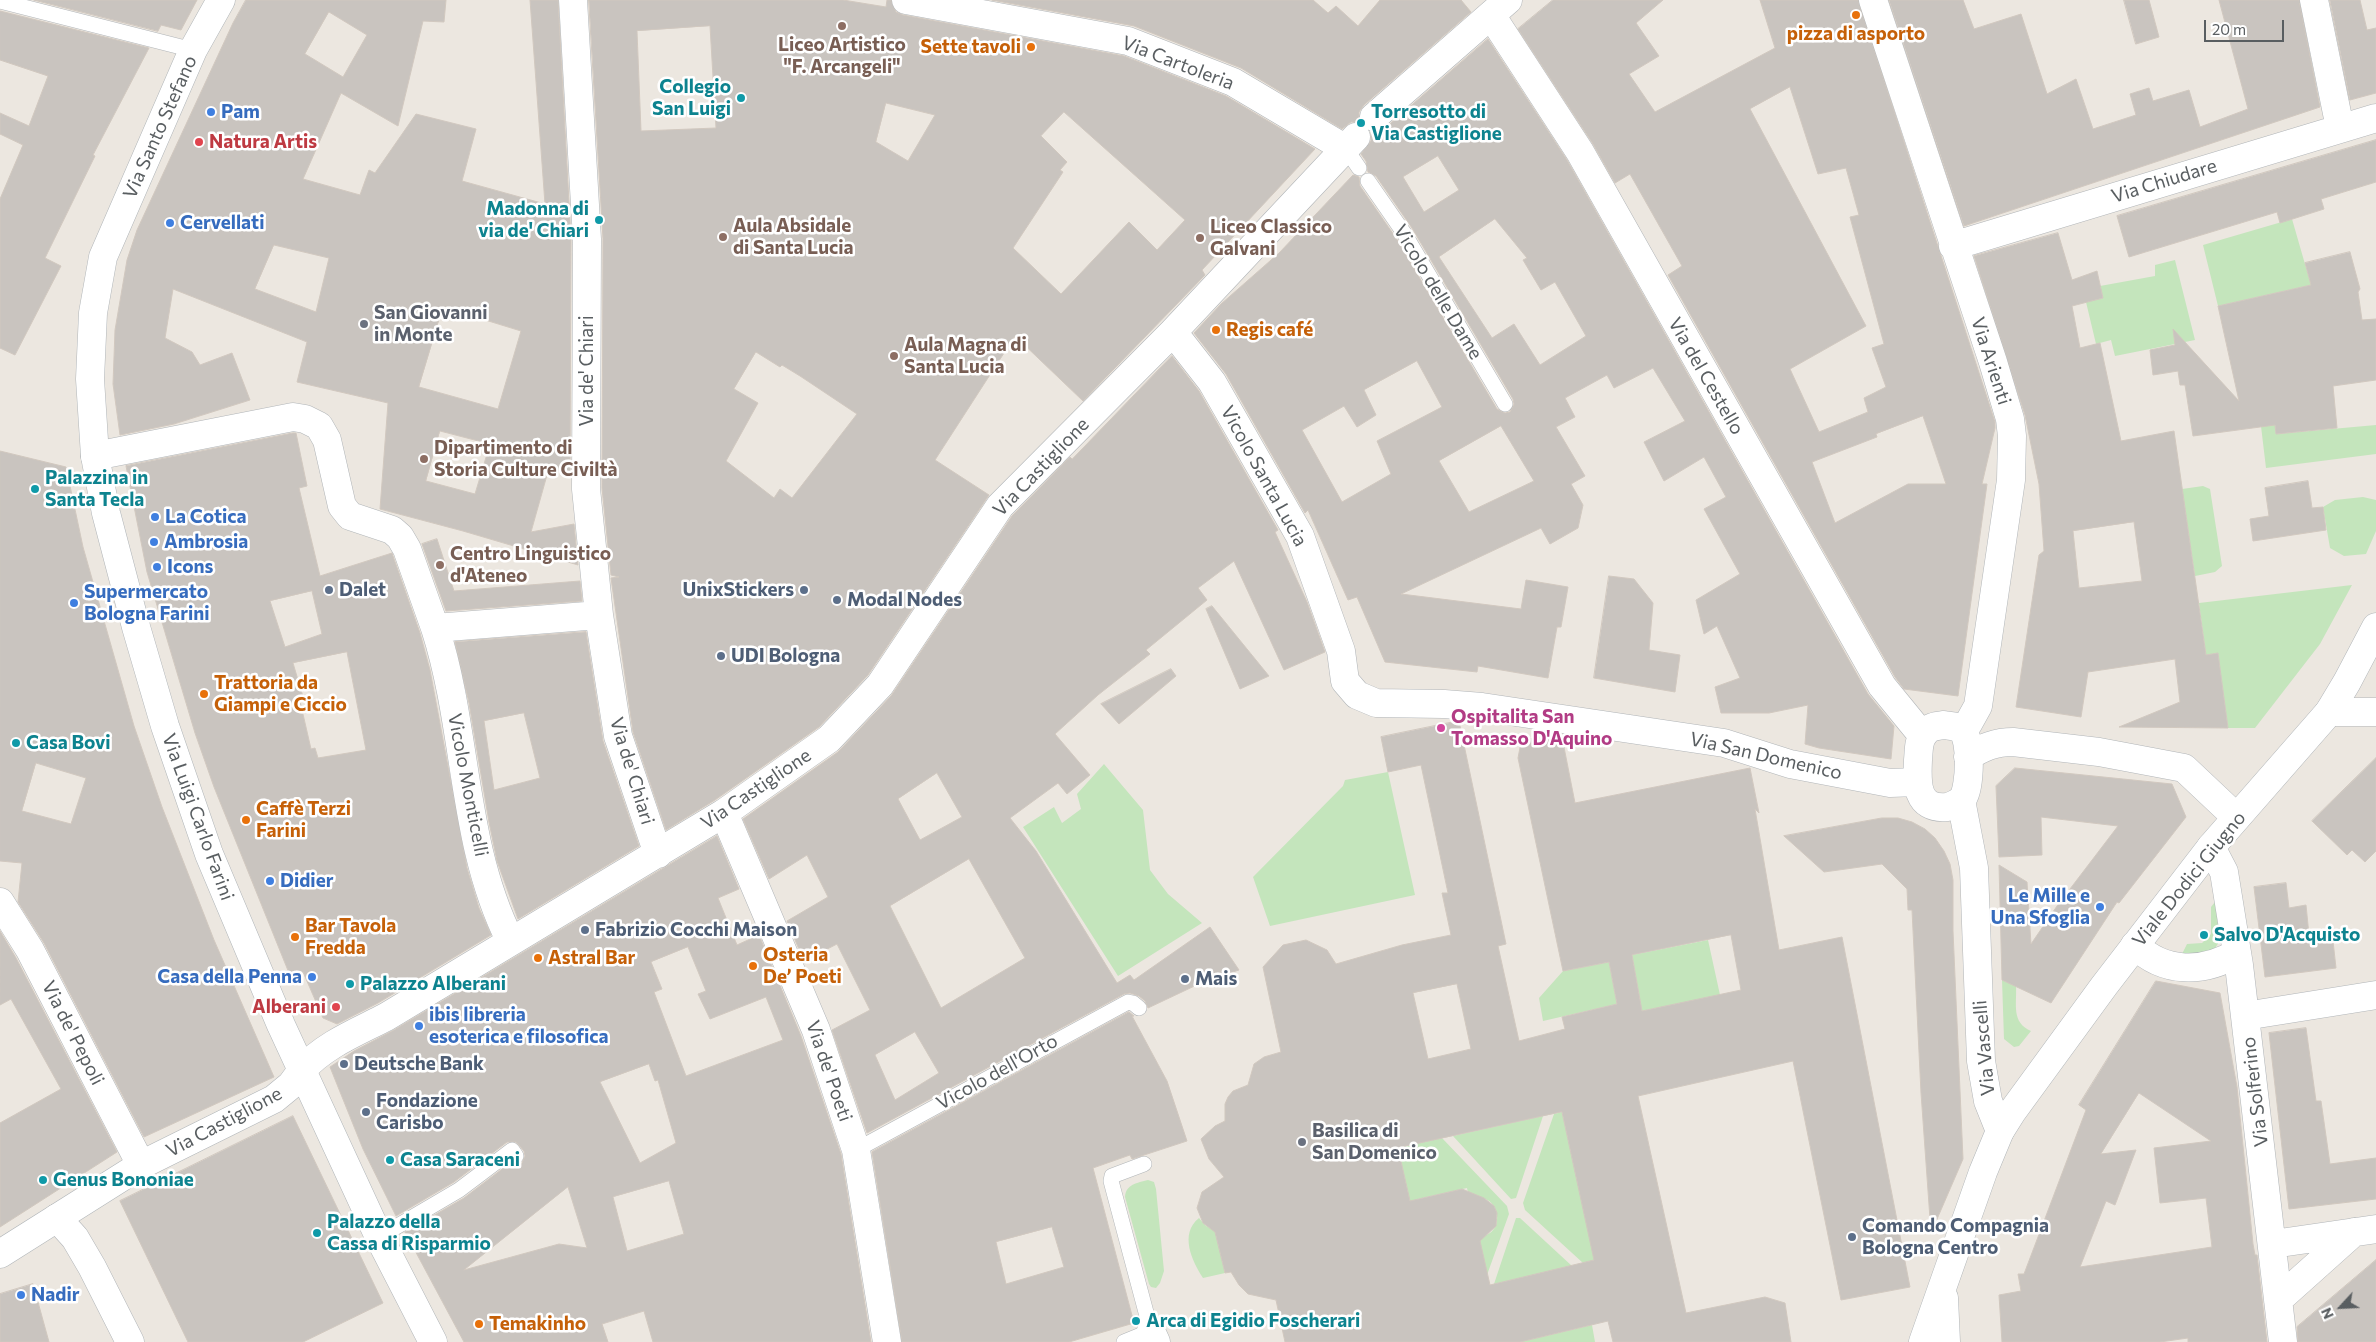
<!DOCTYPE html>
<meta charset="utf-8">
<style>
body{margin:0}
#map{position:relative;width:2376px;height:1342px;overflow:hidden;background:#ece7e0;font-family:Commissioner,sans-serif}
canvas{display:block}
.north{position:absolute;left:2316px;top:1282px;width:50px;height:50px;-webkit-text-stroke:4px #fff;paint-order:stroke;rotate:245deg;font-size:14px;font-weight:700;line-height:20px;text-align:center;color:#595e61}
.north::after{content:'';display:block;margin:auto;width:18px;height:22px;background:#595e61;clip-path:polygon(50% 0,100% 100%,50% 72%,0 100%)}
.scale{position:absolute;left:2204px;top:20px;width:80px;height:22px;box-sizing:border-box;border:2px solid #595e61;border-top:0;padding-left:6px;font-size:15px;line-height:18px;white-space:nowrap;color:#595e61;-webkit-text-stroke:4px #fff;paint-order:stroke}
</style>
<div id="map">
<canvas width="2376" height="1342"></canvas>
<div class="north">N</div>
<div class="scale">20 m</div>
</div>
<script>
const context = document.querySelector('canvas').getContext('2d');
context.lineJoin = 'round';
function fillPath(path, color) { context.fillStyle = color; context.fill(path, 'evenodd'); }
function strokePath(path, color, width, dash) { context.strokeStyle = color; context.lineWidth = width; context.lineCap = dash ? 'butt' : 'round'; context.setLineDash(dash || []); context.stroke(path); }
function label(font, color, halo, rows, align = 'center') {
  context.font = font + ' Commissioner,sans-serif'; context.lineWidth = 5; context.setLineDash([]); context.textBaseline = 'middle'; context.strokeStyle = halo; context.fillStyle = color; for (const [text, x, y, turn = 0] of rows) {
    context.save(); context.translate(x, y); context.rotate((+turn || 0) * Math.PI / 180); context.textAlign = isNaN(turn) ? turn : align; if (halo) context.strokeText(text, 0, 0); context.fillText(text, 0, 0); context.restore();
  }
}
fillPath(new Path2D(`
 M2292 219 2311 285 2218 306 2203 245Z
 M2175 260 2195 340 2115 356 2111 340 2096 344 2086 302 2103 298 2100 286 2155 276V265Z
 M2249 326 2267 353 2276 434 2376 425V454L2266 468Z
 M2203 486 2210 489 2222 566 2215 572 2195 576 2182 489Z
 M2363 497 2376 500V531L2366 554 2344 556 2330 548 2323 507 2335 500Z
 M2352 585 2320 644 2255 728H2228L2218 653 2206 655 2199 603Z
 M1104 764 1143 810 1150 870 1168 894 1202 923 1118 976 1023 827 1054 807 1062 823 1081 809 1077 794Z
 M1388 772 1415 895 1270 926 1253 877 1343 786 1345 780Z
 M2215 902 2220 940 2213 952 2180 958 2187 944 2202 943 2211 934V907Z
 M1708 940 1720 995 1642 1011 1632 955Z
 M1609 962 1617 1004 1543 1021 1539 998 1563 971Z
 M2002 980 2016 986C2017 1005 2011 1022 2031 1031L2019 1046 2014 1047 2004 1039Z
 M1562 1112 1595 1260 1583 1263 1525 1210 1523 1203 1554 1114Z
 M1543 1116 1516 1198 1511 1199 1453 1136Z
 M1442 1138 1507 1206 1509 1214 1483 1286 1479 1238C1484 1236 1490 1234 1493 1230 1501 1221 1497 1203 1485 1199 1481 1197 1474 1198 1469 1198L1467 1188 1418 1199 1410 1203 1398 1148Z
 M1148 1180 1154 1182 1156 1189 1164 1271 1160 1283 1156 1288 1151 1287 1149 1284 1125 1197C1126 1184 1137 1183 1148 1180Z
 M1199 1218 1206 1226 1215 1230 1225 1273 1203 1278C1192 1261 1179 1234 1199 1218Z
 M1516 1218H1520L1572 1266 1494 1284Z
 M1592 1325 1595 1342H1520Z`), '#c4e5bc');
const building = new Path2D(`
 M34 0H197L181 30 161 25 158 31Z
 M246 0H446L444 22 423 21 398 126 341 93 303 179 360 195 369 170 375 173 416 114 476 129 462 181 545 204 530 0H558L571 239 570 474 549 468 531 532 574 524 578 565 463 531 380 509 388 403 297 382 307 342 173 289 165 338 192 352 200 365 232 353 250 400 174 424 120 435 113 384 115 330 127 260 137 230 233 23ZM329 12 367 35 343 77 305 54ZM274 245 329 258 316 312 255 289ZM443 307 521 331 498 409 419 387ZM440 431 490 444 475 494 426 481Z
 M589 0H843L886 7 887 0H891L896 12 903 15 1124 56 1226 96 1315 149 1202 270 1205 275 1083 401 1015 336 935 460 989 495 868 675 819 727 715 800 666 830 633 732 611 578 619 577 611 575 602 488 603 239ZM710 26 716 128 641 131 637 31ZM886 103 935 115 908 161 876 142ZM1064 112 1185 220 1157 250 1129 222 1061 294 1013 248 1063 172 1060 170 1067 162 1041 136ZM756 352 780 367 782 365 800 376 857 414 792 498 780 489 774 498 726 461 758 403 734 389Z
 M992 0H1313L1328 13 1336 6 1358 26 1380 0H1461L1471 12 1364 105 1359 112V122H1351L1342 129 1241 68 1134 26Z
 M1553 0H1663L1636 23 1659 56 1629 74 1655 112 1775 48 1760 0H1858L1995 422V428L1982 484H1987L1958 696 1904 689 1895 677 1668 275 1682 266 1630 174 1615 183 1593 144 1518 29ZM1790 87 1818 174 1846 168 1859 215 1850 217 1884 344 1872 348 1886 387 1864 398 1868 412 1819 432 1790 369 1866 326 1750 109ZM1923 416 1946 484H1908L1835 523 1812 462 1877 437 1876 434Z
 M1889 0H1963L1974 29 2021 14 2047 94 2076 79 2093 129 2136 115 2130 94 2149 88 2153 101 2189 90 2200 127 2248 109 2219 0H2299L2320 107 1964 226Z
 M2124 0H2149L2159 37 2136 44Z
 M2330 0H2360L2367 30 2376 28V93L2350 100Z
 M0 11 149 48 93 155 95 156 45 258 61 266 15 355 0 348V199L23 145 0 134V113L29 126 48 76 0 60Z
 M1488 39 1567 160 1868 694 1894 726 1891 759 1819 748 1805 744 1808 705 1769 713H1721L1715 687 1740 678 1717 626 1704 634 1696 600 1740 574 1704 509 1726 497 1704 457 1664 481 1644 442 1685 421 1653 368 1614 388 1607 375 1565 398 1575 417 1556 427 1585 476 1571 484 1583 505 1578 528 1550 544 1541 528 1401 594 1521 609 1526 580 1568 587 1561 627H1557L1548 678 1478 666 1477 672 1385 662 1357 597 1348 600 1308 510 1305 513 1226 374 1194 333 1221 304 1279 253 1353 175 1359 177 1360 186 1396 238 1497 409 1505 413 1510 412 1514 404 1513 399 1412 228 1376 176 1368 172 1366 161 1361 154 1371 141V132H1377L1384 129ZM1438 156 1459 190 1424 212 1403 177ZM1495 219 1527 258 1523 260 1541 290 1555 282 1586 336 1540 365 1514 324 1492 338 1439 257ZM1417 361 1442 407 1377 441 1391 474 1342 502 1302 430 1344 406 1357 427 1376 415 1364 390ZM1501 426 1534 481 1469 512 1439 461Z
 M2376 140V182L2321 199 2324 209 2280 223 2277 212 2129 257 2117 216Z
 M2058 233 2072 280 2097 271 2103 298 2072 306 2080 348 2100 343 2121 441 2174 431 2206 655 2218 653 2228 728 2119 727 2180 702 2175 659 2088 672 2081 717 2016 707 2039 555 2044 551 2039 484 2025 415 1974 256ZM2134 522 2142 581 2079 588 2073 531Z
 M2350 252 2360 289 2358 292 2362 320 2376 319V380L2333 386 2337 428 2276 434 2275 425 2193 436 2185 385H2180L2178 371 2153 375 2150 350 2175 345 2173 329 2239 401 2218 306 2311 285 2305 263Z
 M1172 356 1199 391 1278 530 1275 532 1307 602 1325 652 1284 670 1234 561 1198 588 1207 600 1146 650 1150 654 1098 695 1055 734 1090 775 1067 794 1058 783 1010 818 1036 851 1117 983 1130 975 1134 980 1210 927 1239 970 1203 982 1148 1008 1145 1001 1139 996 1130 993 1124 994 867 1133 832 1030 870 1010 837 944 804 961 787 921 828 897 807 855 769 879 743 819 838 752 891 696 1012 516 1070 457 1072 459ZM937 773 962 817 920 840 898 799ZM969 859 1025 958 941 1008 890 906ZM915 1032 939 1073 895 1100 875 1055Z
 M293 433H296L307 486 299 488 320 576 392 553 393 556 420 633 430 670 467 868 479 908 491 935 378 1003 337 1024 323 1018 303 972 291 978 214 787 195 733 147 572 126 466ZM312 591 322 634 285 647 270 601ZM347 652 366 750 318 758 315 748 311 749 300 701 304 700 293 663Z
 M0 451 66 467 83 547 134 726 162 807 214 940 274 1077 144 1137 44 943 18 902 22 863 0 861ZM36 763 86 778 71 824 22 811Z
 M2308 481 2312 508 2323 507 2326 530 2253 541 2250 519 2269 516 2265 488Z
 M437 539 454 591 580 581 582 601 446 611 422 544Z
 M1609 576 1634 579 1653 603 1649 650 1680 655 1675 692 1594 678Z
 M1212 606 1269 676 1240 689 1206 609Z
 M586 632 603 741 639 846 518 919 497 861 489 822 469 703 455 642ZM524 713 540 778 494 790 484 721Z
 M1171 669 1176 676 1119 724 1101 704Z
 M1459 721 1506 944 1498 946 1519 1041 1565 1029 1562 1017 1617 1004 1609 962 1563 971 1518 758 1522 737 1541 740 1562 737 1575 803 1750 768 1759 813 1755 809 1779 950 1842 937 1910 1287 1841 1300 1793 1061 1638 1096 1686 1313 1765 1297 1785 1303 1791 1342H1613L1608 1321 1520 1342H1285L1276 1300 1248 1294 1239 1285 1231 1272 1225 1273 1215 1232 1203 1223 1197 1208 1202 1192 1224 1177 1209 1159 1201 1139 1215 1126 1225 1121V1104L1228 1097 1233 1091 1248 1085 1254 1064 1264 1057 1281 1052 1263 967 1283 945 1306 940 1327 950 1336 964 1402 945 1451 935 1442 893H1448L1421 765 1388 772 1381 737ZM1731 935 1741 990 1642 1011 1632 955ZM1457 984 1471 1049 1428 1059 1413 993ZM1562 1112 1594 1260 1490 1285 1480 1241 1496 1226 1497 1213 1494 1206 1484 1198 1462 1189 1410 1201 1398 1148Z
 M2376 758V851L2365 862 2352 850 2347 855 2312 821Z
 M2015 768 2172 784 2186 817 2119 903 2117 902 2051 1003 2002 980 1999 865 2027 882 2031 944 2057 906 2118 826 2041 817 2042 855 1999 857 1996 786Z
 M1882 818H1898L1912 822 1925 829 1935 838 1944 851 1950 864 1953 880V931L1963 1159 1931 1233 1921 1093 1912 910H1908L1907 889 1882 864 1824 872 1784 836Z
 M717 836 739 889 718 898 737 945 759 935 801 1036 841 1154 871 1342H653L644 1311 602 1324 608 1342H464L405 1232 464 1198 510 1163 516 1165 522 1163 525 1156 524 1151 516 1142H507L454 1182 396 1216 363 1149 330 1067 354 1051 394 1030ZM688 947 706 991 698 994 710 1019 766 997 783 1040 686 1076 654 992 662 989 651 962ZM649 1064 655 1081 658 1080 676 1143 640 1163 600 1082ZM669 1181 684 1234 627 1251 613 1197ZM568 1187 587 1248 559 1244 464 1270Z
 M2286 883 2289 908 2306 905 2309 935 2332 932 2336 968 2265 977 2254 887Z
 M0 931 16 958 117 1152 0 1227V1123L61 1089 11 999 0 1005Z
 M2156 981 2220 993 2237 1087 2253 1244 2255 1255H2257L2267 1342H2188V1338L2160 1342H2002L1999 1295 2021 1291 2018 1274H2024L2086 1110 2079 1105ZM2139 1093 2211 1141 2154 1148 2160 1203 2206 1198 2212 1247 2080 1267 2106 1201 2115 1205 2136 1150 2101 1154Z
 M1129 1012 1134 1016H1132L1167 1081 1187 1141 1132 1159 1130 1155 1093 1168 1134 1323 1069 1342H902L872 1152ZM1052 1227 1064 1267 1006 1284 996 1242Z
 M2306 1028 2316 1101H2321L2330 1164 2376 1158V1199L2289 1209 2269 1033Z
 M293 1116 383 1303 303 1342H188L120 1201Z
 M2376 1260V1342H2298L2297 1327Z
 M33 1284 49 1342H0V1294Z`);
fillPath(building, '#c9c4bf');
strokePath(building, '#d1c8bf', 1);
const lane = new Path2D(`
 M0 1 193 50
 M1346 149 1359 168
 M1368 181 1404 233 1505 404
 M856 1150 1128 1002 1133 1003 1139 1008
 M379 1237 459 1190 512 1150 516 1156
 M1124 1342 1151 1331 1111 1181 1112 1176 1144 1164`);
const street = new Path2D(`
 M573 0 587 239 586 489 599 615 618 736 658 854
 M906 0 1128 41 1233 82 1346 149
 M1873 0 1993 362 2010 419 2012 436 2011 480 1978 706 1968 724 1961 729
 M2314 0 2340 128
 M1491 15 1580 152 1882 686 1922 735
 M1374 117 1508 0
 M1953 246 2376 118
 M1173 332 1212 382 1300 536 1341 651 1345 681 1357 695 1376 703 1444 704 1482 707 1724 743 1790 764 1890 783 1917 782
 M95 456 293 417 305 419 319 426 327 440 342 506 350 516 392 530 400 537 407 549 435 628
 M2329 712H2376
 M1944 725C1950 726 1958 726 1962 730 1972 740 1970 787 1963 798 1960 802 1952 806 1947 807 1915 810 1917 781 1918 760 1919 751 1918 741 1924 734 1928 727 1936 726 1944 725Z
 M1968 757C1982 747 1995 742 2013 742L2099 752 2184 768 2236 817
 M1961 800 1974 868 1981 1061 1988 1101 2000 1131
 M724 813 816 1030 856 1150 887 1342
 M2211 847 2224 872 2239 965 2283 1342
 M0 902 30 950 141 1165
 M510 940C461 843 468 730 435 628L599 615
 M2135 945C2164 974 2204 973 2237 953
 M2245 1016 2376 995
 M302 1070C324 1045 357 1032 386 1017L724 813 829 739 880 685 1000 506 1173 332 1356 137
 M57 1218 75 1238 92 1267 130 1342
 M2273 1244 2376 1229
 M2278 1300 2354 1232
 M1151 1331 1156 1342`);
const secondary = new Path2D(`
 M221 0 193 50 103 257 93 313 90 379 95 456 106 513 136 627 165 726 209 854 281 1025 379 1237 433 1342
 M0 1254 141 1165 274 1099 291 1085 302 1070
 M1944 1298 1946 1342
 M1923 1342 1983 1172 2000 1131 2012 1112 2104 986 2211 847 2329 712 2347 682 2376 627`);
strokePath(lane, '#b1b5b8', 16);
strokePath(street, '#b1b5b8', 29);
strokePath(secondary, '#b0b5b8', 29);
strokePath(lane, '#fff', 15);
strokePath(street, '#fff', 28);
strokePath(secondary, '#fff', 28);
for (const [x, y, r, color] of [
 [1856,15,5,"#e8710a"],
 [842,26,5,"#8d6e63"],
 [1031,47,5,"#e8710a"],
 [741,98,5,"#0f9aa8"],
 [211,112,5,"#3f7fe0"],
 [1361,123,5,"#0f9aa8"],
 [199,142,5,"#e0444e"],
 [599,220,5,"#0f9aa8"],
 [170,223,5,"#3f7fe0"],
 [723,237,5,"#8d6e63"],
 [1200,238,5,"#8d6e63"],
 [364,324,5,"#6b7280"],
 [1216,330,5,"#e8710a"],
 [894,356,5,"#8d6e63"],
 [424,459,5,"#8d6e63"],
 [35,489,5,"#0f9aa8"],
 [155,517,5,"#3f7fe0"],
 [154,542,5,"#3f7fe0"],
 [440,565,5,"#8d6e63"],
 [157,567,5,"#3f7fe0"],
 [329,590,5,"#5c6f8a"],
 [804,590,5,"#5c6f8a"],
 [837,600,5,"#5c6f8a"],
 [74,603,5,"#3f7fe0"],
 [721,656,5,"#5c6f8a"],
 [204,694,5,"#e8710a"],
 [1441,728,5,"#d1479c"],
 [16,743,5,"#0f9aa8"],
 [246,820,5,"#e8710a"],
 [270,881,5,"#3f7fe0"],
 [2100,907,5,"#3f7fe0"],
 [585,930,5,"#5c6f8a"],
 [2204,935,5,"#0f9aa8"],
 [295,937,5,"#e8710a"],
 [538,958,5,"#e8710a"],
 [753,966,5,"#e8710a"],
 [312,977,5,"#3f7fe0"],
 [1185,979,5,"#5c6f8a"],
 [350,984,5,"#0f9aa8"],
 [336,1007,5,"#e0444e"],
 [419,1026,5,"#3f7fe0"],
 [344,1064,5,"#5c6f8a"],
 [366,1112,5,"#5c6f8a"],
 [1302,1142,5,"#6b7280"],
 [390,1160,5,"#0f9aa8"],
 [43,1180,5,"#0f9aa8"],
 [317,1233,5,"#0f9aa8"],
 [1852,1237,5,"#5c6f8a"],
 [21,1295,5,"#3f7fe0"],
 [1136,1321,5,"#0f9aa8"],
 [479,1324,5,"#e8710a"]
]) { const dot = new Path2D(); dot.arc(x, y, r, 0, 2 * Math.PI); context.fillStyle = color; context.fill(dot); strokePath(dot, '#fff', 2); }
label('bold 19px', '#c56008', '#fff', [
 ["pizza di asporto",1856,34,"center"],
 ["Sette tavoli",1021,47,"right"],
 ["Regis café",1226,330],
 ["Trattoria da",214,683],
 ["Giampi e Ciccio",214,705],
 ["Caffè Terzi",256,809],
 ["Farini",256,831],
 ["Bar Tavola",305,926],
 ["Fredda",305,948],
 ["Osteria",763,955],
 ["De’ Poeti",763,977],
 ["Astral Bar",548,958],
 ["Temakinho",489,1324]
], 'left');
label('bold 19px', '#785e54', '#fff', [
 ["Liceo Artistico",842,45,"center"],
 ["\"F. Arcangeli\"",842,67,"center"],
 ["Aula Absidale",733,226],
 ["di Santa Lucia",733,248],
 ["Liceo Classico",1210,227],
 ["Galvani",1210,249],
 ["Aula Magna di",904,345],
 ["Santa Lucia",904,367],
 ["Dipartimento di",434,448],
 ["Storia Culture Civiltà",434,470],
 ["Centro Linguistico",450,554],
 ["d'Ateneo",450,576]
], 'left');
label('19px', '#595e61', '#fff', [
 ["Via Cartoleria",1178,63,21],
 ["Via Santo Stefano",160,127,-66],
 ["Via Chiudare",2164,181,-17],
 ["Vicolo delle Dame",1438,292,59],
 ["Via Arienti",1991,361,72],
 ["Via de' Chiari",587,371,-90],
 ["Via del Cestello",1706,376,60],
 ["Via Castiglione",1041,467,-46],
 ["Vicolo Santa Lucia",1264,476,61],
 ["Via San Domenico",1766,756,13],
 ["Via de' Chiari",632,771,73],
 ["Vicolo Monticelli",468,785,79],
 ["Via Castiglione",756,789,-34],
 ["Via Luigi Carlo Farini",198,817,70],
 ["Viale Dodici Giugno",2189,879,-51],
 ["Via de' Pepoli",73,1033,63],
 ["Via Vascelli",1984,1048,-95],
 ["Via de' Poeti",829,1071,71],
 ["Vicolo dell'Orto",997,1072,-29],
 ["Via Solferino",2255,1092,-97],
 ["Via Castiglione",224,1122,-28]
]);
label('bold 19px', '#0d838f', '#fff', [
 ["Collegio",731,87,"right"],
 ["San Luigi",731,109,"right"],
 ["Torresotto di",1371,112],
 ["Via Castiglione",1371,134],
 ["Madonna di",589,209,"right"],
 ["via de' Chiari",589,231,"right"],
 ["Palazzina in",45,478],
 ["Santa Tecla",45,500],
 ["Casa Bovi",26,743],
 ["Salvo D'Acquisto",2214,935],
 ["Palazzo Alberani",360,984],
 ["Casa Saraceni",400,1160],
 ["Genus Bononiae",53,1180],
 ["Palazzo della",327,1222],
 ["Cassa di Risparmio",327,1244],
 ["Arca di Egidio Foscherari",1146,1321]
], 'left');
label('bold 19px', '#366cbe', '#fff', [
 ["Pam",221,112],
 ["Cervellati",180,223],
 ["La Cotica",165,517],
 ["Ambrosia",164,542],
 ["Icons",167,567],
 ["Supermercato",84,592],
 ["Bologna Farini",84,614],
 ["Didier",280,881],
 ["Le Mille e",2090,896,"right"],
 ["Una Sfoglia",2090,918,"right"],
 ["Casa della Penna",302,977,"right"],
 ["ibis libreria",429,1015],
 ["esoterica e filosofica",429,1037],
 ["Nadir",31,1295]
], 'left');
label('bold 19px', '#be3a42', '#fff', [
 ["Natura Artis",209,142],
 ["Alberani",326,1007,"right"]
], 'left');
label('bold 19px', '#5b616d', '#fff', [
 ["San Giovanni",374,313],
 ["in Monte",374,335],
 ["Basilica di",1312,1131],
 ["San Domenico",1312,1153]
], 'left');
label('bold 19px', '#4e5e75', '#fff', [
 ["Dalet",339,590],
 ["UnixStickers",794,590,"right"],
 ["Modal Nodes",847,600],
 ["UDI Bologna",731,656],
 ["Fabrizio Cocchi Maison",595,930],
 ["Mais",1195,979],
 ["Deutsche Bank",354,1064],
 ["Fondazione",376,1101],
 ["Carisbo",376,1123],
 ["Comando Compagnia",1862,1226],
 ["Bologna Centro",1862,1248]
], 'left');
label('bold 19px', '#b23c85', '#fff', [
 ["Ospitalita San",1451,717],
 ["Tomasso D'Aquino",1451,739]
], 'left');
</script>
